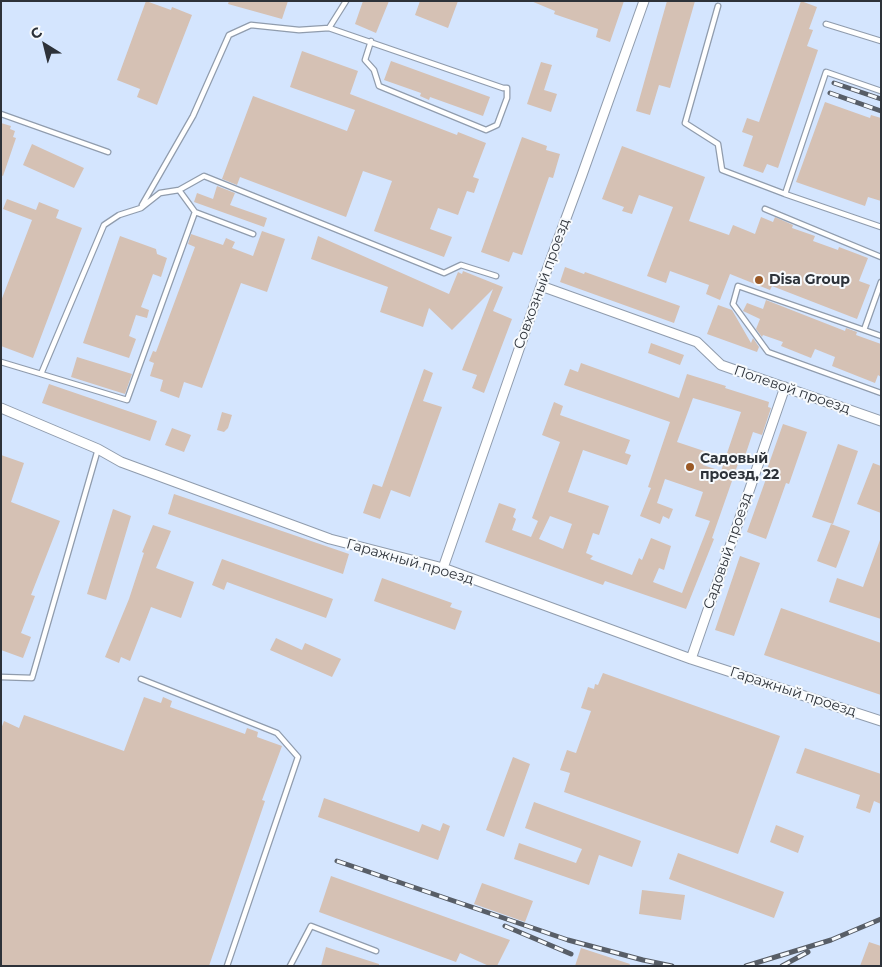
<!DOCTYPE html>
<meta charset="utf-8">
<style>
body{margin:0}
#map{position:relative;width:882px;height:967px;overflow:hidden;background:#e3edfc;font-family:Montserrat,sans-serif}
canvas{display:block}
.frame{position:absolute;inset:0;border:2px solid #2d3239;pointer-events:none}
.north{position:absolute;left:20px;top:20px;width:50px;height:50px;-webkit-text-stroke:4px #f7fafd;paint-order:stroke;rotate:324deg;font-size:14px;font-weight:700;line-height:20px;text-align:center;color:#2d3239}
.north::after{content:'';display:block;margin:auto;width:18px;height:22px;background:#2d3239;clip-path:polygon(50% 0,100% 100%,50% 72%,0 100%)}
</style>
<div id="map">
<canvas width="882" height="967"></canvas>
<div class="frame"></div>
<div class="north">С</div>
</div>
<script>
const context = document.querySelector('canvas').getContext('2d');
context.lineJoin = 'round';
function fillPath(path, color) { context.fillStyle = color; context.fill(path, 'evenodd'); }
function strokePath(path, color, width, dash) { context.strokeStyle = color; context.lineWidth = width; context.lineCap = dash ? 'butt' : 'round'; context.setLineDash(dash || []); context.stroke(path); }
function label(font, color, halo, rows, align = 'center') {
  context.font = font + ' Montserrat,sans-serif'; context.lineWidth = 4; context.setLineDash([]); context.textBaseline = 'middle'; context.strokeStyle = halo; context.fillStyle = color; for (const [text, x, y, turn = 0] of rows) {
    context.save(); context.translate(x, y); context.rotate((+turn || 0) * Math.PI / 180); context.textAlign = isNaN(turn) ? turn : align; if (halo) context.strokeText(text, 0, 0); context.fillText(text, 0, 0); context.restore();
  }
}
fillPath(new Path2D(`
 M1 1H881V966H1Z`), '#d4e5fe');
fillPath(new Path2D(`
 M146 1 171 10 172 7 192 15 157 105 137 97 140 89 117 80Z
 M229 1H288L282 19 228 4Z
 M363 1H389L376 33 355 24Z
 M420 1H458L448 28 415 15Z
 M531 1H624L610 42 596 37 598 29 554 14 555 11Z
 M667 1H695L670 88 659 85 650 115 636 111Z
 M801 1 817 7 809 29 813 30 807 46 818 50 778 168 767 164 763 173 743 166 753 136 742 132 747 118 759 122Z
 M302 51 358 71 350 94 457 135 458 132 486 143 473 177 479 179 474 193 467 191 458 215 438 208 430 229 452 237 444 257 374 231 392 181 363 171 346 217 240 177 237 185 222 179 253 96 347 131 355 110 290 87Z
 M391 61 490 97 483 116 430 97 429 100 420 96 421 93 384 80Z
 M541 62 552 65 544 90 557 94 551 112 527 104Z
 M825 102 870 118 871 115 881 118V201L868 197 865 206 796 182Z
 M1 123 11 126 10 129 15 131 13 137 16 138 3 176 1 175Z
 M522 137 547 146 546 150 560 154 553 178 549 177 522 255 513 252 509 262 481 252Z
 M32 144 84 168 74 188 23 165Z
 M622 146 705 177 689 221 729 235 733 225 755 234 761 217 773 222 775 217 793 225 792 228 815 236 813 241 838 250 839 247 868 258 859 281 870 285 857 319 772 286 770 290 730 274 720 300 706 294 709 285 670 271 666 283 647 276 673 207 639 195 632 214 622 211 624 207 602 199Z
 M217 186 235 193 230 205 267 218 264 227 194 202 197 193 213 199Z
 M7 199 36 210 39 202 59 210 56 218 82 228 33 358 1 346V301L32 220 3 209Z
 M262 231 285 239 267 292 241 283 202 388 184 382 179 398 160 391 163 380 150 376 154 363 149 361 153 351 156 352 195 247 188 244 191 234 223 245 226 238 235 242 232 248 253 256Z
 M120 236 156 249 157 254 167 258 161 277 153 274 141 307 149 310 147 318 136 315 129 336 136 339 129 358 83 343Z
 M318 236 449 294 458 272 462 274 463 271 503 287 493 311 512 319 484 393 472 388 477 375 462 370 493 289 452 330 429 308 423 327 380 312 388 287 311 259Z
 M565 267 584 274 585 272 680 306 674 323 560 282Z
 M766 300 845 331 846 328 857 332 856 335 881 344V377L878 375 875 383 832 366 835 357 815 349 811 358 781 346 783 342 763 335 762 337 756 329 760 319 743 311 747 303 763 309Z
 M718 305 732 310 751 343 753 338 759 347 757 352 707 334Z
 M651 343 684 355 680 365 648 353Z
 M77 357 132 374 125 394 71 377Z
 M581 363 679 398 687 374 726 386 725 388 769 402 768 407 771 408 762 435 753 432 743 462 739 461 712 538 714 539 686 609 605 581 603 585 485 542 499 503 516 509 513 517 516 519 512 530 531 537 538 521 532 518 560 442 542 435 554 402 563 406 560 415 630 440 625 453 631 455 627 465 583 450 568 492 609 506 599 535 593 533 586 553 593 556 590 559 632 575 639 558 642 560 651 538 671 546 664 570 659 568 653 582 682 593 710 521 695 516 703 492 665 479 657 503 673 509 669 519 663 516 660 524 640 516 651 488 648 487 670 422 564 385 570 369 578 372ZM693 398 741 412 721 471 703 465 707 452 677 442ZM550 516 572 524 563 549 539 539Z
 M424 369 433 373 423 401 442 407 410 497 391 490 380 519 363 513 373 484 382 487Z
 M49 384 157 421 150 441 42 403Z
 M222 412 232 415 228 428 224 432 217 430Z
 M783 424 807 432 789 484 786 483 766 539 747 532 767 476 765 475Z
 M172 428 191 435 184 452 165 445Z
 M838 444 858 451 833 524 812 517Z
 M1 455 24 463 11 502 60 521 31 595 35 596 21 633 31 637 23 658 1 650Z
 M873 463 881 466V513L857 504Z
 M174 494 349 554 343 574 168 514Z
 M113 509 131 516 106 600 87 594Z
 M831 524 850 531 836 568 817 561Z
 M153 525 171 531 156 568 194 582 181 618 151 607 130 661 121 657 119 663 105 657 129 599 144 553 142 552Z
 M880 540 881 619 829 602 837 578 863 587Z
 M740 556 760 563 734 636 715 630Z
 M222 559 333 599 326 618 227 582 224 590 212 585Z
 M382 578 452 603 450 607 462 611 455 630 374 601Z
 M781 608 881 643V695L764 655Z
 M276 638 302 650 305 643 341 659 332 677 270 650Z
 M603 673 780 736 738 854 564 792 570 773 560 770 567 750 576 753 591 711 581 708 588 687 594 689 595 684 598 685Z
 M144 697 161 703 163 697 172 701 170 707 245 734 247 728 258 732 257 737 282 746 262 800 265 801 209 966H1V729L4 721 19 728 24 715 124 751Z
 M805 748 881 774V804L874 801 870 813 856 808 860 795 796 773Z
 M513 757 530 764 504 837 486 830Z
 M324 798 419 832 422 824 440 831 443 823 450 826 438 860 318 817Z
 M534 802 641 841 632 867 599 855 589 885 514 859 519 843 576 863 582 849 525 828Z
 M776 825 804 836 798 853 770 842Z
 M678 853 784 892 774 918 669 879Z
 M331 876 510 940 497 966H489L460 953 456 962 319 912Z
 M482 883 533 901 525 922 474 904Z
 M642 890 685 895 681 920 639 914Z
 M869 942 881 946V966H860Z
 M326 947 379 964V966H321Z
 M581 948 630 964 629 966H575Z`), '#d5c1b4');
const lane = new Path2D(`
 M718 6 685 123 718 144 722 170 785 194 881 227
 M826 24 881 41
 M329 28 503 88H507V98L497 125 486 130 379 86 374 70 365 60 371 41
 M1 114 108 152
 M179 190 204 176 444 273 461 265 496 276
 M785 194 826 72 881 91
 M142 205 193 116 229 35 251 25 299 30 329 28 346 1
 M765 209 881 257
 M881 282 864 330 881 336
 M864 330 738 286 733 304 768 352 881 393
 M1 362 41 374 104 225 119 215 141 208 160 193 179 190 195 212 253 234
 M41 374 127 400 195 212
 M1 677 32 678 98 449
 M141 679 277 733 298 757 227 966
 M290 966 311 926 376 951`);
const street = new Path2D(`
 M541 286 697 342 721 365 881 421
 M1 408 98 449 121 462 330 539 443 568 691 659 881 721
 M443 568 541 286 582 175 644 1
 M691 659 785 387`);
strokePath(lane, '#909cad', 7);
strokePath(street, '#909cad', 11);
strokePath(lane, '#fff', 4.5);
strokePath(street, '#fff', 9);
const rail = new Path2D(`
 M834 83 881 99
 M830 93 881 111
 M337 861 568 940 643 960 672 966
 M505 926 571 954
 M746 966 831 940 881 919
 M782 966 808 952`);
strokePath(rail, '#585e67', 5);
strokePath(rail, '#f7fafd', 3, [9]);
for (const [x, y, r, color] of [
 [759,280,5,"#9b5926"],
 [690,467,5,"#9b5926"]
]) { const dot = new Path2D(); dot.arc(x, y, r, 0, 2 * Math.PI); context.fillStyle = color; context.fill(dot); strokePath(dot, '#f7fafd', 2); }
label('bold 14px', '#2d3239', '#f7fafd', [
 ["Disa Group",769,280],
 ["Садовый",700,459],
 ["проезд, 22",700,475]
], 'left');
label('14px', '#2d3239', '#f7fafd', [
 ["Совхозный проезд",542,284,-70],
 ["Полевой проезд",792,390,19],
 ["Садовый проезд",728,551,-71],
 ["Гаражный проезд",410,562,16],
 ["Гаражный проезд",793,692,18]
]);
</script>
